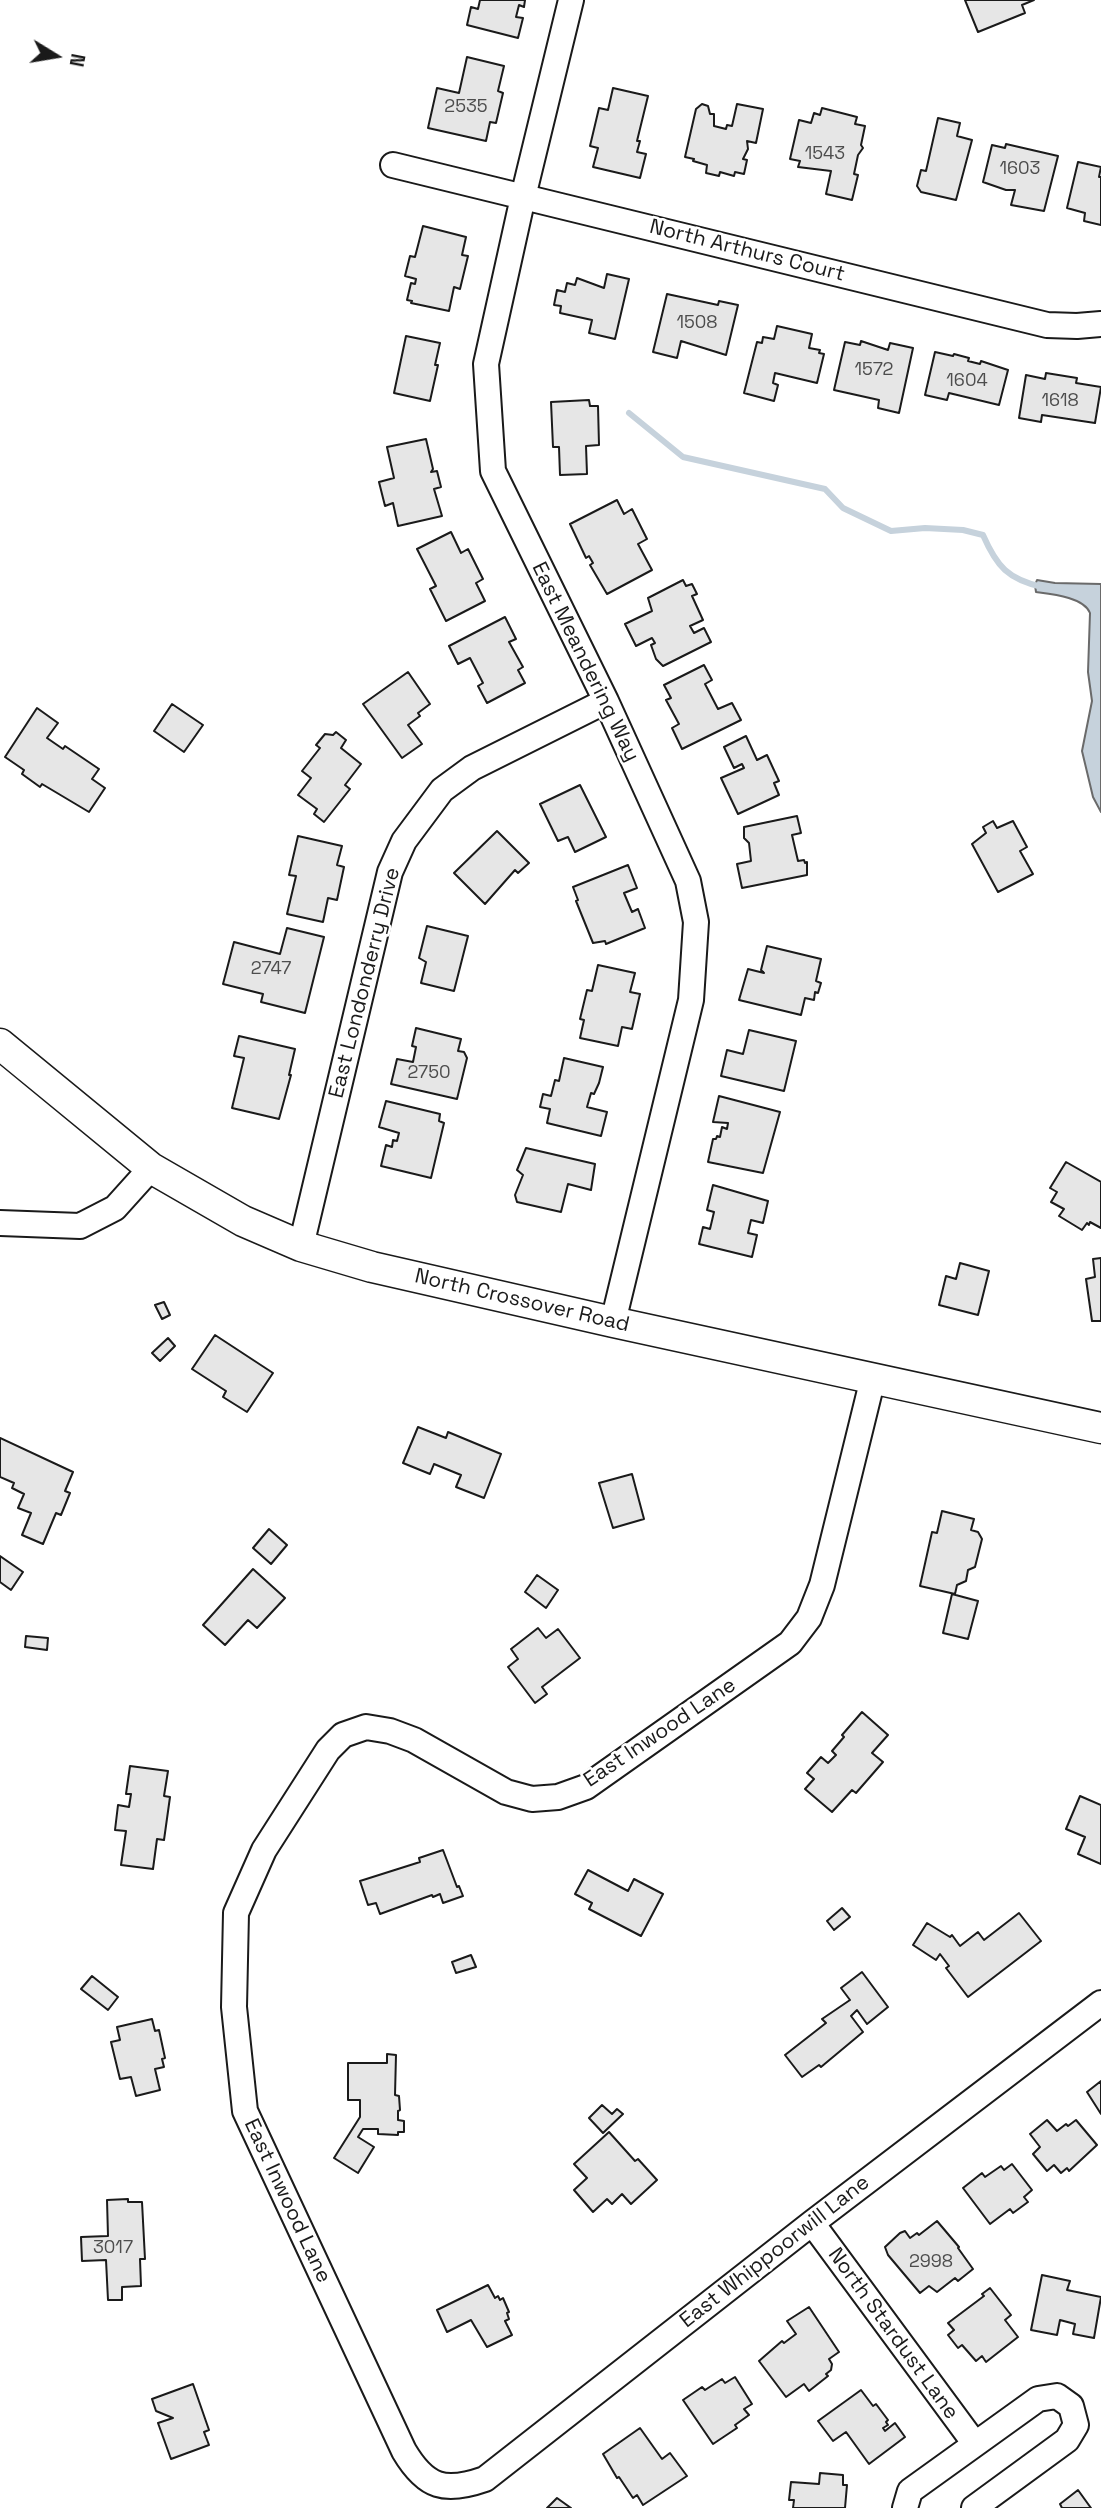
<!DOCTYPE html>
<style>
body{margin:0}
#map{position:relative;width:1101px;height:2508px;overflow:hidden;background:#fff;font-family:"Space Grotesk",sans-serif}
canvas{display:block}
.north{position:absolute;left:21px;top:21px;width:70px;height:70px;-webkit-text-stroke:5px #fff;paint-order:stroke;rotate:101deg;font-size:19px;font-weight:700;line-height:28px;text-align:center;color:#1a1a1a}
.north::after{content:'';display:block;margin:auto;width:24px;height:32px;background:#1a1a1a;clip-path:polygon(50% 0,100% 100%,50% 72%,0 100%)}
</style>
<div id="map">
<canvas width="1101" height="2508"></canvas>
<div class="north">N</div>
</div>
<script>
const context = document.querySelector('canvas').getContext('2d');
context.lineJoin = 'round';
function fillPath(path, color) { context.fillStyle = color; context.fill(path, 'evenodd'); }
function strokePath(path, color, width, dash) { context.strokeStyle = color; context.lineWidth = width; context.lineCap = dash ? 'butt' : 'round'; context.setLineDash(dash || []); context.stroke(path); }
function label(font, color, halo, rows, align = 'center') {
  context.font = font + ' "Space Grotesk",sans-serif'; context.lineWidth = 5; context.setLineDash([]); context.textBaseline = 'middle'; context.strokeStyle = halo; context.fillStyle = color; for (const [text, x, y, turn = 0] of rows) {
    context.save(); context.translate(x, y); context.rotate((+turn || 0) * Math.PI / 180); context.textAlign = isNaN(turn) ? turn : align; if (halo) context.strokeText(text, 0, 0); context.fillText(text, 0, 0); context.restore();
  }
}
const water = new Path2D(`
 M1037 580 1055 583 1101 584V812L1093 797 1082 751 1092 701 1088 672 1090 613C1084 597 1051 594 1036 592L1035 585Z`);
fillPath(water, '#c6d2dc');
strokePath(water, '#6a6a6a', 2);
strokePath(new Path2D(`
 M629 413 683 457 825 489 843 508 891 531 925 528 963 530 983 535C997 567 1008 579 1042 587`), '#c6d2dc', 6);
const building = new Path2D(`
 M480 0H525L524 7 519 5 516 17 523 18 518 38 467 25 471 7 478 9Z
 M965 0H1034L1022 5 1025 13 978 32Z
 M467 57 504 66 498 91 503 93 496 123 490 122 486 141 428 128 437 88 459 93Z
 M613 88 648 96 637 141H640L637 152 646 154 640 178 593 167 598 148 590 146 599 108 608 110Z
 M702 104 708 106 710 114H714V126L726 129 727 125 732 126 737 104 763 109 756 143 747 141 748 149 743 159 747 160 744 174 735 172 734 176 720 172 719 176 706 173 707 165 693 161 694 159 685 157 696 109Z
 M822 108 857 117 855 124 865 126 861 145 863 148 858 155 854 174 858 175 852 200 826 194 831 171 798 167 800 161 790 159 799 120 811 123 814 113 820 115Z
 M938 118 960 123 957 136 972 140 956 200 921 192 917 186 921 170 926 171Z
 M1006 144 1058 156 1044 211 1011 205 1015 190H1006L983 182 992 145 1005 148Z
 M1078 162 1101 167 1099 177H1101V225L1084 221 1085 213 1067 208Z
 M423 226 466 237 462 255 468 256 460 289 454 287 449 311 411 303 412 301 407 300 411 283 415 284 416 279 405 276 410 256 415 257Z
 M607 274 629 279 615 339 589 333 592 320 560 313 561 306 554 305 557 290 565 292 567 283 575 285 577 278 604 288Z
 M667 294 718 305 719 301 738 305 726 355 681 341 677 358 653 352Z
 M777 326 812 334 809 348 820 350 819 353 824 354 817 383 775 373 773 383 778 385 774 401 744 393 757 342 762 343 763 337 774 339Z
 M406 336 440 343 435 365H438L430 401 394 393Z
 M861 341 888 350 890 343 913 348 899 413 878 408 879 400 834 390 845 342 860 345Z
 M935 352 953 356 954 354 969 358 968 361 980 364 981 361 1008 370 999 405 949 393 947 400 925 395Z
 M1046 373 1077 378 1076 383 1101 387 1095 423 1042 415 1041 422 1019 418 1026 375 1045 379Z
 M589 400 590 406H598L599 445 586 446 587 474 560 475 559 447H553L551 402Z
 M426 439 433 469 431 472 437 471 441 487 434 489 442 516 398 526 393 503 385 506 379 482 394 478 387 447Z
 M617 500 624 514 632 509 647 539 638 544 652 570 607 594 590 565 593 563 589 556 586 558 570 524Z
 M451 532 461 553 468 549 483 579 476 583 485 601 446 621 430 589 436 586 417 549Z
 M683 580 686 586 692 584 697 594 692 596 703 620 690 626 694 633 704 628 711 642 663 666 656 659 651 645 655 643 652 638 636 646 625 624 652 611 648 598Z
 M505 617 516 639 509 642 523 667 518 670 525 683 487 703 478 686 483 683 470 658 458 664 449 646Z
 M704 665 712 680 705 684 718 709 732 703 741 720 682 749 672 728 679 724 666 700 671 698 664 685Z
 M408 672 430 704 418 713 420 716 408 725 422 744 402 758 363 704Z
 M172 704 203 725 184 752 154 731Z
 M37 708 58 723 47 738 63 749 65 746 99 769 92 779 105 788 89 812 42 784 40 787 22 774 24 770 5 757Z
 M336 732 346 740 341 748 361 764 345 785 350 789 324 822 314 814 317 809 298 795 311 778 302 771 320 748 316 745 325 734 333 735Z
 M746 736 757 760 767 755 779 781 774 783 779 795 738 814 721 778 744 768 742 764 734 768 724 747Z
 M580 785 606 837 575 852 568 837 558 841 540 804Z
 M797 816 801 833 792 835 798 861 804 860 805 863 807 862V875L742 888 737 864 751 861 749 843 744 838V827Z
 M993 821 997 828 1013 821 1027 847 1020 851 1033 874 998 892 972 844 986 833 983 827Z
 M497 831 529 863 518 873 515 870 485 904 454 873Z
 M298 836 342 846 337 865 344 867 337 900 328 898 323 922 287 914 296 876 289 875Z
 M628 865 637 888 624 893 632 912 638 909 645 928 606 944 605 941 593 943 576 901 578 900 573 887Z
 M427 926 468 936 454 991 421 983 426 962 419 958Z
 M287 928 324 937 305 1013 261 1002 263 994 223 984 234 942 280 954Z
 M767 946 821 959 816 981 821 983 818 993 815 992 814 1000 805 998 801 1015 739 1000 748 969 764 973 761 970Z
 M598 965 635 973 630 992 640 994 632 1029 622 1027 618 1046 580 1038 584 1020 580 1019 587 990 592 991Z
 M416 1028 461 1039 458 1051 464 1052 467 1058 457 1099 391 1084 397 1059 413 1062 416 1047 412 1046Z
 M749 1030 796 1041 784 1091 721 1076 727 1050 743 1054Z
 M239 1036 295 1049 289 1075H291L279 1119 232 1108 244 1058 234 1056Z
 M564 1058 603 1067 599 1083 594 1094 591 1093 587 1107 607 1112 601 1136 547 1123 550 1109 540 1107 543 1094 551 1096 555 1080 559 1081Z
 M719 1096 780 1112 763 1173 708 1162 713 1139H716L717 1136 720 1137 722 1127 727 1129 728 1123 713 1122Z
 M386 1101 440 1114 439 1121 444 1123 431 1178 381 1166 386 1145 392 1147 393 1140 397 1141 399 1133 379 1127Z
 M526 1148 595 1164 591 1190 568 1184 561 1212 517 1202 515 1195 523 1175 517 1170Z
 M1066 1162 1101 1182V1228L1090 1222 1089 1225 1087 1223 1082 1230 1059 1216 1064 1209 1051 1202 1057 1192 1050 1188Z
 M713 1185 768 1201 763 1223 751 1220 748 1233 757 1235 752 1257 699 1244 703 1227 710 1229 714 1212 707 1210Z
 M1101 1258V1321H1092L1086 1279 1095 1277 1093 1259Z
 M960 1263 989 1271 978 1315 939 1305 946 1276 956 1279Z
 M164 1302 170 1315 162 1319 155 1305Z
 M215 1335 273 1373 247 1412 223 1397 226 1391 192 1369Z
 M168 1338 175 1346 160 1361 152 1353Z
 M418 1427 446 1438 448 1432 501 1454 484 1498 456 1487 461 1475 434 1464 430 1474 403 1463Z
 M0 1438 73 1472 65 1491 70 1493 61 1515 56 1513 43 1544 22 1535 31 1513 18 1508 24 1494 12 1488 14 1483 0 1477Z
 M632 1474 644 1519 613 1528 599 1483Z
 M942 1511 974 1519 971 1530 978 1532 982 1539 975 1567 968 1570 966 1581 957 1585 955 1594 920 1586 932 1532 937 1533Z
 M269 1529 287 1545 271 1564 253 1548Z
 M0 1556 23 1572 11 1590 0 1582Z
 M253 1569 285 1598 257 1628 248 1620 225 1645 203 1625Z
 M537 1575 558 1590 546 1608 525 1592Z
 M952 1594 978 1601 968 1639 943 1633Z
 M538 1628 546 1638 558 1629 580 1658 542 1687 547 1694 535 1703 508 1667 518 1659 511 1649Z
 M26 1636 48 1638 47 1650 25 1647Z
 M862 1712 888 1735 872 1753 883 1762 856 1793 852 1790 832 1812 805 1789 814 1779 807 1773 821 1757 828 1763 836 1755 832 1751 844 1737 842 1735Z
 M130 1766 168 1771 164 1796 170 1797 164 1840 157 1839 153 1869 121 1865 126 1831 115 1830 118 1805 129 1807 131 1794H126Z
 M1080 1796 1101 1805V1864L1078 1854 1085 1837 1066 1829Z
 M443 1850 457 1887 459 1886 463 1896 443 1903 440 1894 433 1897 432 1895 380 1914 376 1903 368 1905 360 1881 420 1862 419 1858Z
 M588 1870 628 1891 634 1879 663 1894 641 1936 589 1909 592 1903 575 1894Z
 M842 1908 850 1917 834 1930 827 1921Z
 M1019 1913 1041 1941 968 1997 946 1968 949 1966 940 1954 936 1960 913 1945 927 1923 950 1937 952 1935 960 1946 978 1932 984 1940Z
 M471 1955 476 1967 456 1973 452 1962Z
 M862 1972 888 2007 867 2024 857 2010 851 2016 863 2032 821 2067 819 2065 802 2077 785 2055 826 2023 822 2019 850 2000 841 1988Z
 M92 1976 118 1997 108 2010 81 1989Z
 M152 2019 155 2031 159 2030 165 2058 162 2059 164 2067 155 2069 160 2090 136 2096 131 2077 120 2079 111 2042 120 2040 117 2027Z
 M387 2054 396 2055 395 2095 399 2096 400 2110 398 2111V2120L404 2121V2132H398V2135L378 2134V2129H363L358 2137 374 2147 358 2173 334 2158 360 2117V2100H348V2063H387Z
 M1101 2081V2114L1087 2092Z
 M602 2105 612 2114 617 2109 623 2114 603 2133 589 2118Z
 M1047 2120 1057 2131 1066 2124 1068 2126 1076 2120 1097 2145 1069 2171 1067 2168 1061 2173 1054 2165 1047 2171 1033 2154 1040 2147 1030 2134Z
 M609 2132 635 2161 638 2159 657 2180 631 2204 622 2194 612 2204 607 2199 593 2212 574 2190 587 2178 574 2164Z
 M1012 2164 1032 2190 1024 2197 1028 2202 1013 2213 1010 2209 990 2224 963 2188 982 2173 985 2177 1001 2166 1004 2170Z
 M128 2199V2202H142L145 2259H140L141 2286 122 2287V2300H108L106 2260 82 2261 81 2237 108 2236 107 2200Z
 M937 2221 959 2247 958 2248 973 2269 958 2281 955 2278 937 2292 929 2286 920 2293 888 2255 885 2247 900 2233 905 2231 910 2238 917 2233 919 2235Z
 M1042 2275 1070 2281 1067 2290 1101 2297 1094 2338 1073 2334 1075 2324 1060 2320 1057 2335 1031 2330Z
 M488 2285 495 2298 498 2296 500 2300 503 2298 509 2312 507 2313 509 2319 505 2321 512 2335 487 2347 471 2320 447 2332 437 2310Z
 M990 2288 1011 2315 1005 2320 1018 2337 986 2362 982 2356 976 2361 962 2345 958 2348 948 2335 954 2330 948 2323 984 2296 982 2294Z
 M809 2307 839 2352 829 2359 832 2364 831 2370 826 2374 828 2376 809 2391 804 2384 786 2397 759 2361 782 2341 784 2343 796 2334 787 2321Z
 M735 2377 752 2404 744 2409 749 2415 735 2425 737 2428 713 2444 683 2400 702 2387 705 2390 722 2379 725 2383Z
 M193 2384 209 2430 204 2432 209 2445 171 2459 158 2423 173 2418 156 2411 152 2399Z
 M861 2390 873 2406 876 2404 888 2420 886 2422 888 2425 883 2428 885 2431 895 2423 905 2437 869 2464 846 2432 833 2441 818 2421Z
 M640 2428 662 2459 670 2453 687 2476 643 2505 637 2495 633 2498 619 2477 617 2478 603 2454Z
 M820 2473 843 2475V2485H847L845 2508H793L794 2500H789L791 2482 819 2484Z
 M1078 2490 1091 2508H1062L1060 2504Z
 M557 2498 571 2508H547Z`);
fillPath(building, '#e6e6e6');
strokePath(building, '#1a1a1a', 2);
const minor = new Path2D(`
 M571 0 523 197 486 364 493 471 606 701 688 881 696 922 691 1000 613 1322
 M393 165 1047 325 1077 326 1101 324
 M0 1223 80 1226 115 1208 151 1168
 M301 1246 390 872 404 841 442 790 472 768 606 701
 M873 1378 822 1585 809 1618 790 1643 586 1787 558 1797 532 1799 506 1792 414 1740 390 1731 366 1727 343 1735 328 1750 264 1850 236 1913 234 2007 245 2111 404 2451C426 2488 445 2493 485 2479L812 2223 1101 2003
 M812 2223 975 2444
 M905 2508 910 2491 1038 2399 1057 2396 1071 2406 1076 2425 1067 2440 974 2508`);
const major = new Path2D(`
 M0 1044 151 1168 243 1221 301 1246 372 1267 613 1322 1101 1428`);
strokePath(minor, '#1a1a1a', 28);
strokePath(major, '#1a1a1a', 33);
strokePath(minor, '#fff', 24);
strokePath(major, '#fff', 30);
label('18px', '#4d4d4d', null, [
 ["2535",466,107],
 ["1543",825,154],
 ["1603",1020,169],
 ["1508",697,323],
 ["1572",874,370],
 ["1604",967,381],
 ["1618",1060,401],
 ["2747",271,969],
 ["2750",429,1073],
 ["3017",113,2248],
 ["2998",931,2262]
]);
label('21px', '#1a1a1a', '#fff', [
 ["North Arthurs Court",747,251,14],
 ["East Meandering Way",585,662,64],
 ["East Londonderry Drive",365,983,-76],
 ["North Crossover Road",522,1301,13],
 ["East Inwood Lane",660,1733,-34],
 ["East Inwood Lane",287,2201,65],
 ["East Whippoorwill Lane",775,2252,-38],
 ["North Stardust Lane",893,2334,54]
]);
</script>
